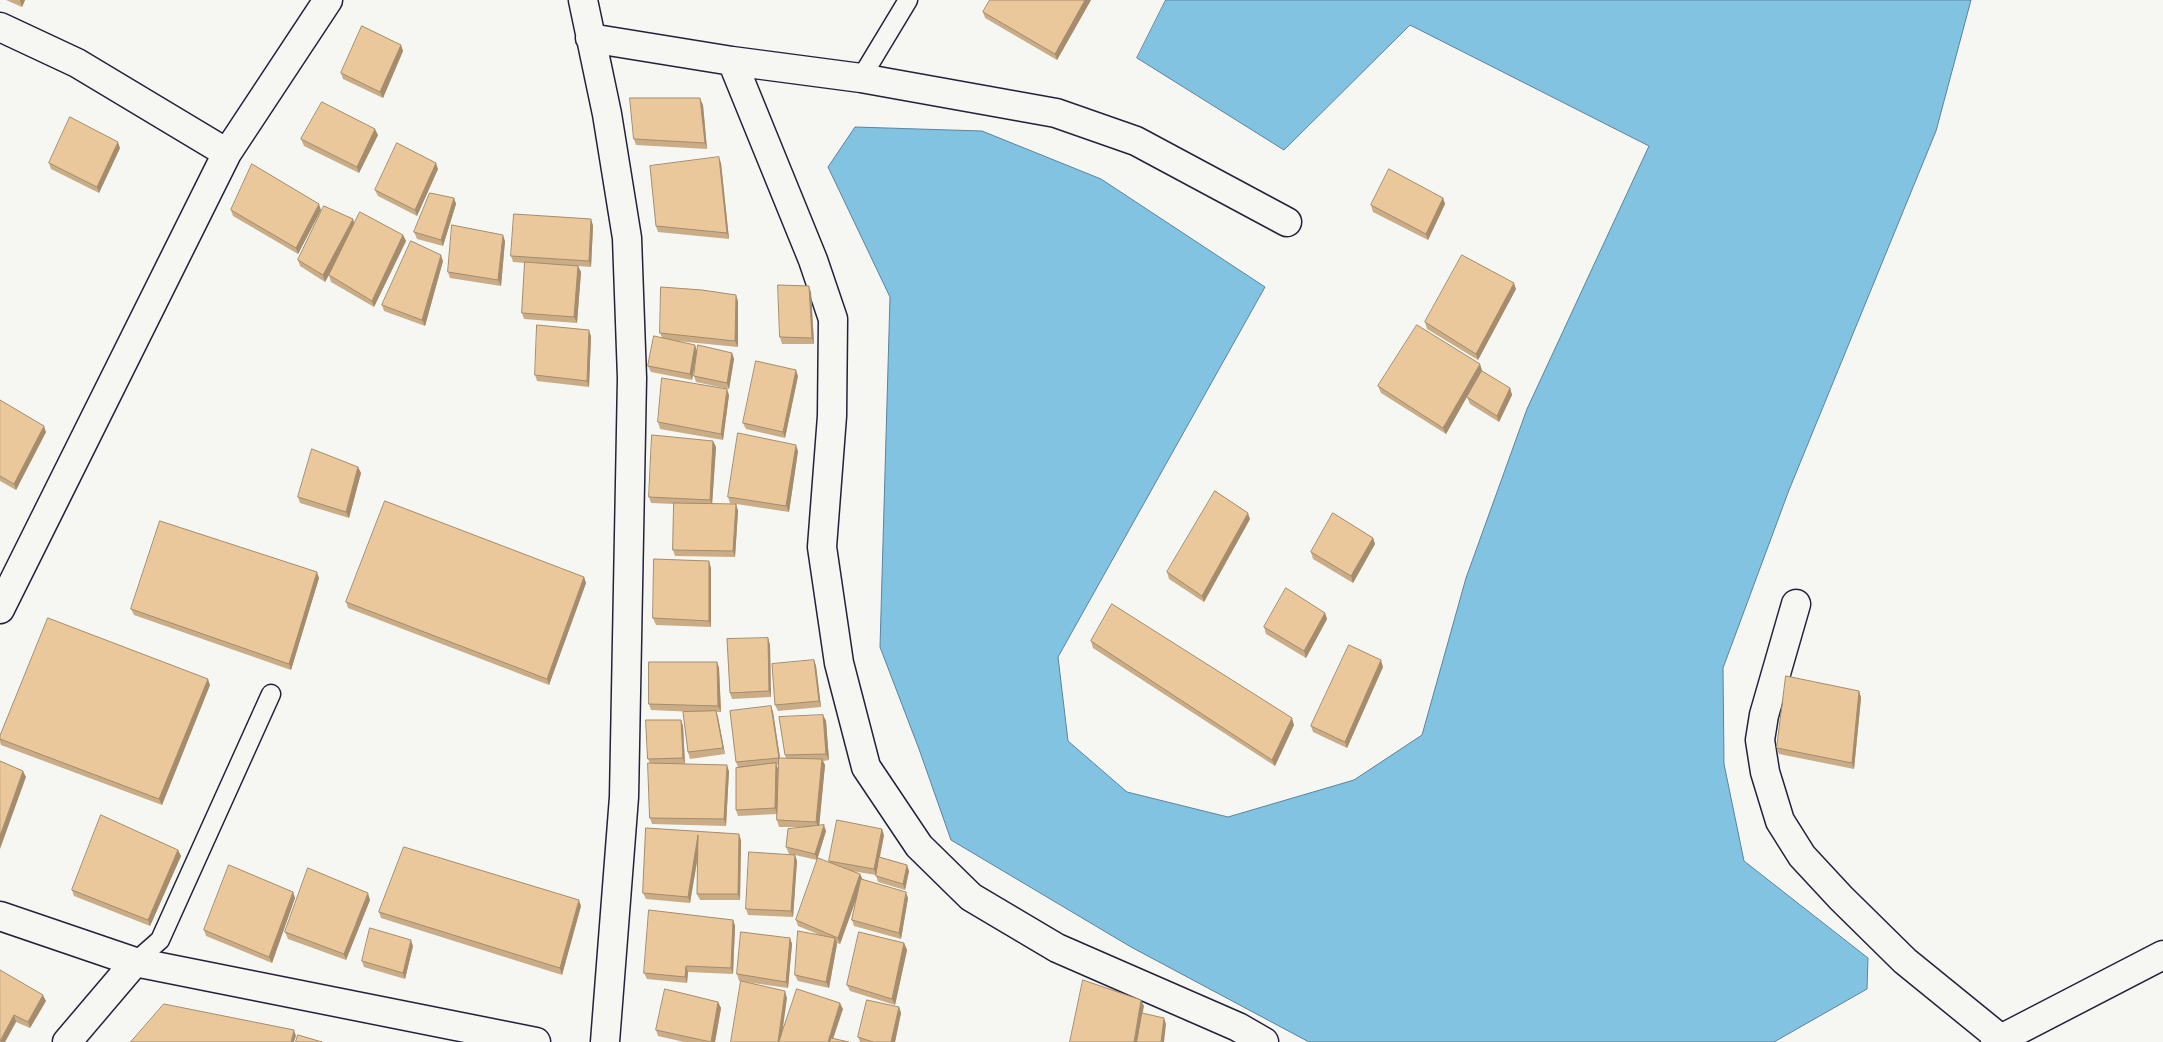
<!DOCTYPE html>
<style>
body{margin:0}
canvas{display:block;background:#f6f6f2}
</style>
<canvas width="2163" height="1042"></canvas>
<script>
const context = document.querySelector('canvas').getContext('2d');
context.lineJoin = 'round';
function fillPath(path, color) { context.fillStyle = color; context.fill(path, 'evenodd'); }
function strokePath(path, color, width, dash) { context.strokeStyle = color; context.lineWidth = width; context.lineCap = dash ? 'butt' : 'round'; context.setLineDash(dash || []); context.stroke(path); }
const water = new Path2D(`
 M1166 0H1971L1936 131 1789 490 1723 668 1724 764 1744 861 1868 958 1867 989 1774 1042H1309L1131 947 951 840 919 749 880 647 890 297 828 167 855 127 982 131 1101 179 1265 287 1058 657 1068 741 1127 792 1228 817 1354 780 1422 735 1466 578 1527 409 1649 146 1410 25 1284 150 1137 58Z`);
fillPath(water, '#82c3e2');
strokePath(water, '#5c839f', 1);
const lane = new Path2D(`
 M861 78 908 0
 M135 962 160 940 271 694`);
const street = new Path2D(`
 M583 0 607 114 627 238 632 378 624 797 605 1042
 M0 27 77 63 227 153
 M590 38 732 61 813 260 833 319 832 416 822 547 839 663 866 767 919 846 971 897 1057 948 1238 1027 1264 1042
 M732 61 861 78 1056 113 1136 141 1287 222
 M1796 604 1764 715 1760 740 1765 772 1780 821 1802 856 1841 898 1905 961 2001 1039
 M0 609 227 153 328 0
 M0 916 135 962 536 1042
 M67 1042 135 962
 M1995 1042 2163 955`);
strokePath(lane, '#22223b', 21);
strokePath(street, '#22223b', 31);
strokePath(lane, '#f6f6f2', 18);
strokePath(street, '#f6f6f2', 28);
fillPath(new Path2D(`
 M6 0H25L22 7Z
 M1091 0 1057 60 985 18 983 12Z
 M401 45 403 51 383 98 343 79 341 73Z
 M703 105 707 149 636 145 634 139Z
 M378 135 359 173 304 146 301 139Z
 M120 148 99 193 51 169 49 163Z
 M721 163 729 239 658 232 656 226Z
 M438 169 417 216 378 196 375 190Z
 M454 198 456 204 443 246 417 239 414 232Z
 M1443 198 1445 204 1428 240 1373 212 1371 205Z
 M231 210H321L298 254 233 216Z
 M353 219 354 224 403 235 406 241 374 307 331 282 329 275 333 268 325 282 300 266 298 260Z
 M591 219 593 226 591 267 578 266 581 272 577 323 524 319 522 313 525 263 513 262 511 256Z
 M505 241 501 286 450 278 448 272Z
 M443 261 425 326 384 311 382 305Z
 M1516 289 1478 360 1427 329 1425 322Z
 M811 292 814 344H782L780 337Z
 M738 301V347L677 341 697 351 692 380 651 372 648 366 662 337 660 333Z
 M591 336 589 387 537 381 535 375Z
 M732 353 734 359 729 389 696 382 694 376Z
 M1482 370 1446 434 1381 393 1378 386Z
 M798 376 785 438 746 429 743 423Z
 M1510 388 1512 395 1499 422 1470 404 1467 397Z
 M729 395 723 440 660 429 658 422Z
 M0 400 46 432 16 490 0 481Z
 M713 441 716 447 712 504H736L738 511 735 557 675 556 673 550 674 504 651 503 649 497Z
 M798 451 789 512 730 503 728 497Z
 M358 467 361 473 349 518 300 503 298 497Z
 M1250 519 1204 602 1169 579 1167 572Z
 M1373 538 1375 544 1353 583 1313 559 1311 552Z
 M711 568V627L656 625 653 618Z
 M584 577 586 583 549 685 348 608 346 602Z
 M319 578 291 670 134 615 131 609Z
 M1325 613 1327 619 1306 658 1266 634 1264 627Z
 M768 638 770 645 771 697 732 699 730 693Z
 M1091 641 1294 725 1275 766 1093 648Z
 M814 660 816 666 821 707 778 711 775 705Z
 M717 662 719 668 721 712H716L718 717 725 754 690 759 688 752 694 712 651 710 649 704Z
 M1383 667 1347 748 1313 732 1311 726Z
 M210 685 162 805 1 745 0 742V736Z
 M1859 691 1861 698 1854 769 1779 754 1777 748Z
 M771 706 773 712 780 758H786L785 755 823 715 826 721 829 760 823 761 825 765 819 825 826 831 817 860 795 855 797 861 793 917 748 915 746 909 793 855 789 854 786 847 803 827H779L777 820V814L738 816 736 810 738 767 736 762ZM778 764V789L776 765Z
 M681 720 683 726 685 764 729 771 726 826 652 824 650 818V763L648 759Z
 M646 828 741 840 740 900H700L697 894 698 857 690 903 646 899 643 893Z
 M884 835 880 857 907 865 909 871 905 890 878 882 876 875 852 871 860 874 862 879 908 898 901 939 854 926 852 920 858 894 840 944 837 943V944L829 988 798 981 795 975 820 935 798 926 796 920 830 862 829 861Z
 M178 850 181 856 150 926 74 896 72 890Z
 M293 892 295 898 272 963 206 936 204 930Z
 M370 900 346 960 288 939 285 932Z
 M581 906 562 975 381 918 379 912Z
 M733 920 735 926 733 974 688 972 687 983 647 979 644 973Z
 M790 938 792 944 788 988 739 981 737 974Z
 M904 943 907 950 895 1005 850 991 847 985Z
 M413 946 405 979 364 967 362 961Z
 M0 970 46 1001 30 1028 16 1022 5 1042Z
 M718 1002 721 1008 715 1042H684L658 1036 656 1030Z
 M899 1007 901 1013 895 1042H860L858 1037Z`), '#caac86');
fillPath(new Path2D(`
 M20 0H25L22 7 20 1Z
 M1085 0H1091L1057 60 1055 54Z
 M401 45 403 51 383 98 380 92Z
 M700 98 703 105 707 149 705 143Z
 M375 129 378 135 359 173 357 167Z
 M118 142 120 148 99 193 97 187Z
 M719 157 721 163 729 239 727 233Z
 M436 163 438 169 417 216 415 210Z
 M454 198 456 204 443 246 441 240Z
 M1443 198 1445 204 1428 240 1426 234Z
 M319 204 321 210 298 254 296 248Z
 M353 219 355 226 325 282 323 275Z
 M591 219 593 226 591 267 589 261Z
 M403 235 406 241 374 307 372 301Z
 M503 235 505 241 501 286 498 280Z
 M441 255 443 261 425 326 422 320Z
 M578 266 581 272 577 323 574 317Z
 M1514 283 1516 289 1478 360 1476 354Z
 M809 286 811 292 814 344 812 338Z
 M736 295 738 301V347L735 341Z
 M589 330 591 336 589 387 587 381Z
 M695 345 697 351 692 380 690 374Z
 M732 353 734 359 729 389 727 383Z
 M1480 364 1482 370 1446 434 1443 428Z
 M796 370 798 376 785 438 783 432Z
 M1510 388 1512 395 1499 422 1497 416Z
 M727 389 729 395 723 440 721 434Z
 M44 426 46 432 16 490 14 484Z
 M713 441 716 447 712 506 710 500Z
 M796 445 798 451 789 512 786 506Z
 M358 467 361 473 349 518 346 512Z
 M736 504 738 511 735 557 733 551Z
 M1248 513 1250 519 1204 602 1202 596Z
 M1373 538 1375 544 1353 583 1351 576Z
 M709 561 711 568V627L709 621Z
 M317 572 319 578 291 670 289 664Z
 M584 577 586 583 549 685 547 679Z
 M1325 613 1327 619 1306 658 1304 651Z
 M768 638 770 645 771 697 769 691Z
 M814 660 816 666 821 707 819 701Z
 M1381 660 1383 667 1347 748 1345 742Z
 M717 662 719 668 721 712 718 706Z
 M208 679 210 685 162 805 159 799Z
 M1859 691 1861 698 1854 769 1852 763Z
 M771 706 773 712 781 764 779 758Z
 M716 711 718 717 725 754 723 748Z
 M823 715 826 721 829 760 826 754Z
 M1292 718 1294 725 1275 766 1272 760Z
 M681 720 683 726 685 765 683 758Z
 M822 759 825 765 819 828 816 822Z
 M776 763 778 769 777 814 775 808Z
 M727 765 729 771 726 826 724 819Z
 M23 771 26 777 0 849V836Z
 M824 825 826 831 817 860 815 854Z
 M882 829 884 835 876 875 874 869Z
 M739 834 741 840 740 900 738 894Z
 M698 835 700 842 690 903 688 897Z
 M178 850 181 856 150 926 148 920Z
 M795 855 797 861 793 917 791 911Z
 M907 865 909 871 905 890 903 884Z
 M860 874 863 880 840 944 838 938Z
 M293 892 295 898 272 963 269 957Z
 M906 892 908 898 901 939 899 933Z
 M368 893 370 900 346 960 344 954Z
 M579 900 581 906 562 975 560 968Z
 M733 920 735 926 733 974 731 968Z
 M790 938 792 944 788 988 786 982Z
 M835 938 837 944 829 988 826 982Z
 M411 940 413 946 405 979 403 973Z
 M904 943 907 950 895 1005 892 999Z
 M686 966 688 972 687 983 685 977Z
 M785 991 787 998 781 1042H778Z
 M43 995 46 1001 30 1028 28 1022Z
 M1141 1000 1144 1006 1137 1042H1134Z
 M718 1002 721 1008 715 1042H711Z
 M840 1003 843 1009 832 1042H828Z
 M899 1007 901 1013 895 1042H891Z
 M14 1015 16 1022 5 1042H0Z
 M1164 1018 1166 1024 1164 1042H1161Z
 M294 1030 296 1036 294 1042H291Z`), '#a48c6d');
const building = new Path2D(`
 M990 0H1085L1055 54 983 12Z
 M362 26 401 45 380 92 341 73Z
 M630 98H700L705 143 634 139Z
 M322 102 375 129 357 167 301 139Z
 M70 117 118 142 97 187 49 163Z
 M397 143 436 163 415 210 375 190Z
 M719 157 727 233 656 226 650 166Z
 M252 164 319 204 296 248 231 210Z
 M1389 169 1443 198 1426 234 1371 205Z
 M430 193 454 198 441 240 414 232Z
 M324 206 353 219 323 275 298 260Z
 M360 212 403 235 372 301 329 275Z
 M514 214 591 219 589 261 511 256Z
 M452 225 503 235 498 280 448 272Z
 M411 241 441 255 422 320 382 305Z
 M1462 255 1514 283 1476 354 1425 322Z
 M525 262 578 266 574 317 522 313Z
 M778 285 809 286 812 338 780 337Z
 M661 287 702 290 736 295 735 341 660 333Z
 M537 325 589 330 587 381 535 375Z
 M1417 325 1480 364 1443 428 1378 386Z
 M654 336 695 345 690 374 648 366Z
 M698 345 732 353 727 383 694 376Z
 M756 361 796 370 783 432 743 423Z
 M1482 371 1510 388 1497 416 1467 397Z
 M662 378 727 389 721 434 658 422Z
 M0 400 44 426 14 484 0 476Z
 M738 433 796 445 786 506 728 497Z
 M652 435 713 441 710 500 649 497Z
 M312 449 358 467 346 512 298 497Z
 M1215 491 1248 513 1202 596 1167 572Z
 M385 501 584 577 547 679 346 602Z
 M674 503 736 504 733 551 673 550Z
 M1333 513 1373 538 1351 576 1311 552Z
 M160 521 317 572 289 664 131 609Z
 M654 559 709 561V621L653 618Z
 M1286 588 1325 613 1304 651 1264 627Z
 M1112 604 1292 718 1272 760 1091 641Z
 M48 618 208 679 159 799 0 739V736Z
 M768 638 769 691 730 693 727 639Z
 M1349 645 1381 660 1345 742 1311 726Z
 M814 660 819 701 775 705 772 664Z
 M649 662H717L718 706 649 704Z
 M1786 676 1859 691 1852 763 1777 748Z
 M771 706 779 758 736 762 730 711Z
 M716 711 723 748 688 752 683 712Z
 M823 715 826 754 785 755 779 717Z
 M646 720H681L683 758 648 759Z
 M779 758 822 759 816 822 777 820Z
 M0 761 23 771 0 836Z
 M648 763 727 765 724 819 650 818Z
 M776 763 775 808 736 810V768Z
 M101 815 178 850 148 920 72 890Z
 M837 820 882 829 874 869 829 861Z
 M824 825 815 854 786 847 788 829Z
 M646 828 739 834 738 894H697L698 835 688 897 643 893Z
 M404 847 579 900 560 968 379 912Z
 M749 852 795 855 791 911 746 909Z
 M879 857 907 865 903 884 876 876Z
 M818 858 860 874 838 938 796 920Z
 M229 865 293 892 269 957 204 930Z
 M308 868 368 893 344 954 285 932Z
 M861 879 906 892 899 933 852 920Z
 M649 910 733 920 731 968 686 966 685 977 644 973Z
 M370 928 411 940 403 973 362 961Z
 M798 931 835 938 826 982 795 975Z
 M741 932 790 938 786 982 737 974Z
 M859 932 904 943 892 999 847 985Z
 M0 970 43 995 28 1022 14 1015 0 1041Z
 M1083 980 1141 1000 1134 1042H1070Z
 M741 981 785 991 778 1042H731Z
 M665 989 718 1002 711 1042 656 1030Z
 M797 989 840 1003 828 1042H779Z
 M867 1000 899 1007 891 1042H873L858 1037Z
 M164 1004 294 1030 291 1042H131Z
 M1142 1013 1164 1018 1161 1042H1137Z
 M298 1035 322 1042H296Z
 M831 1038 849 1042H830Z`);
fillPath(building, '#ebc89c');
strokePath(building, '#a48c6d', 1);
</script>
